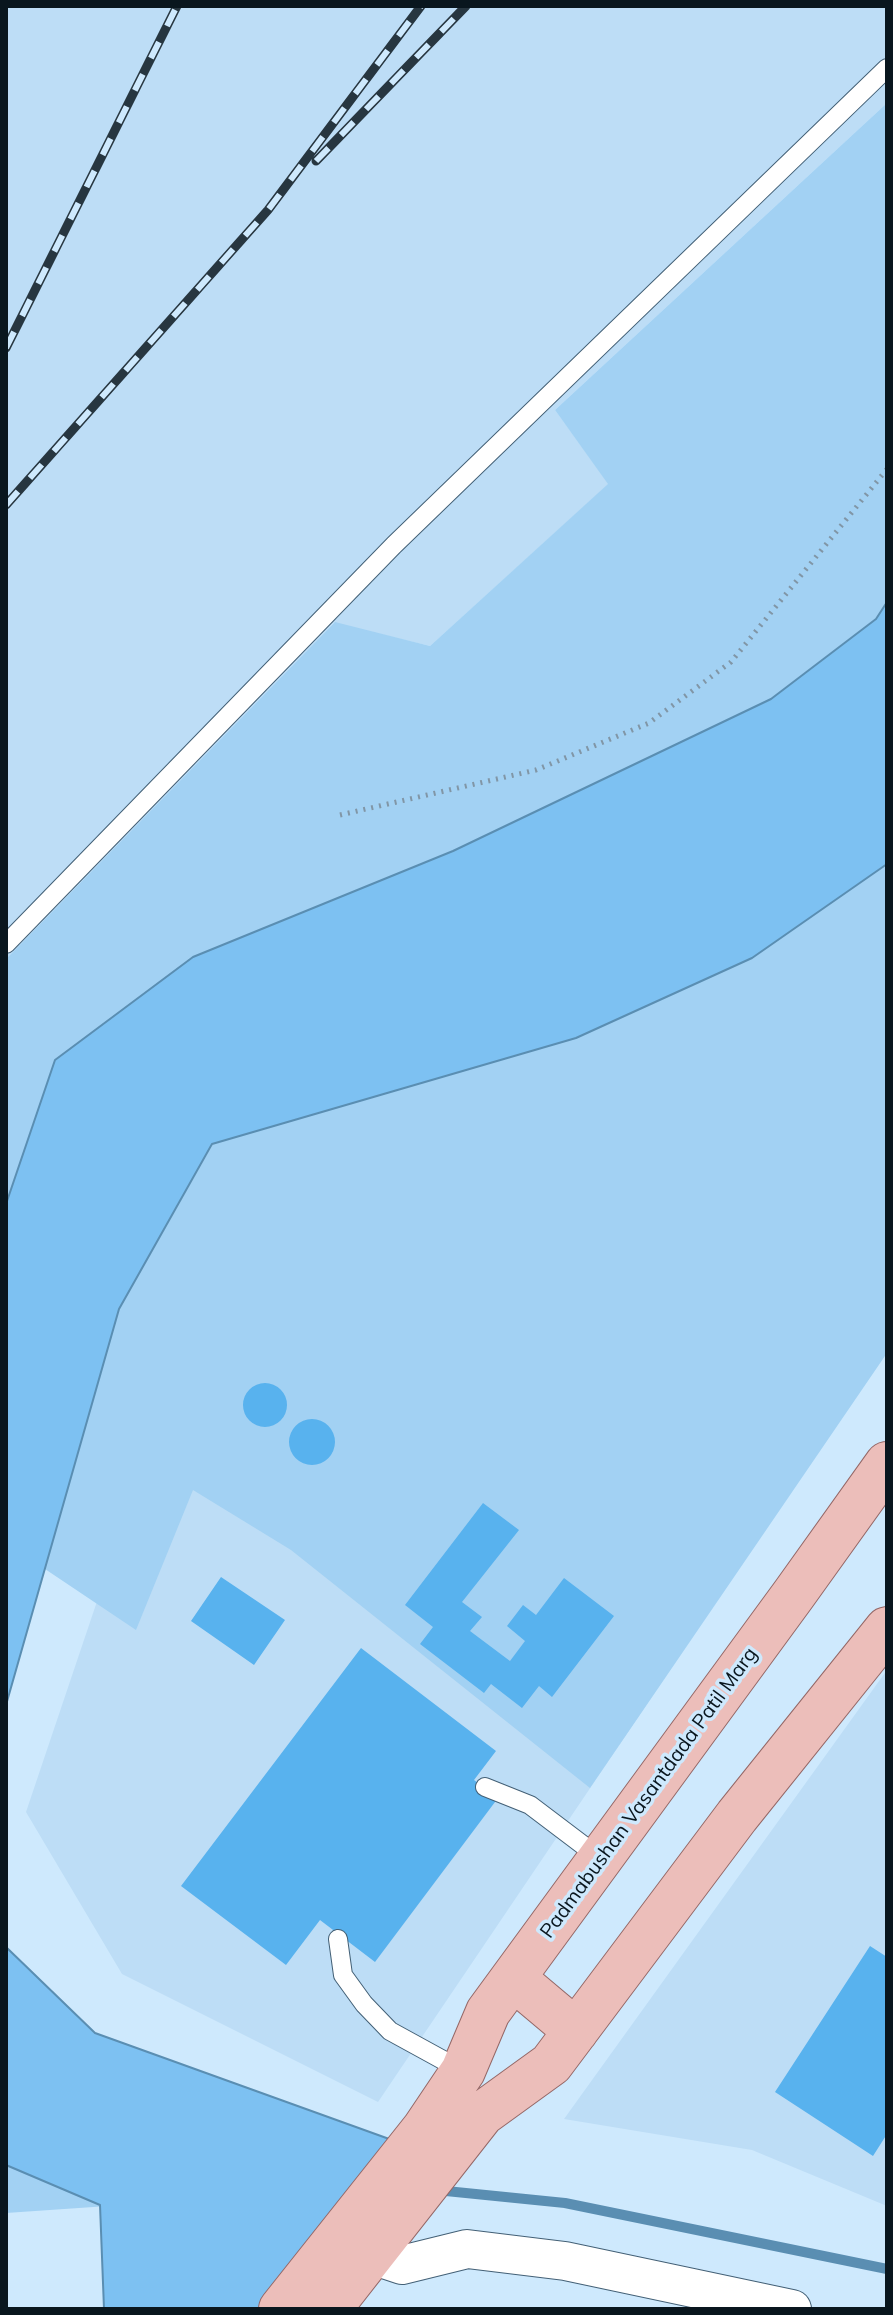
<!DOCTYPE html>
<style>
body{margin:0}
#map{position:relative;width:893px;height:2315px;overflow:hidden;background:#cee9fd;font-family:Mulish,sans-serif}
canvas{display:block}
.frame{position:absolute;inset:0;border:8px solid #09161e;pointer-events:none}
</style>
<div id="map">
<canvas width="893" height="2315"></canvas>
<div class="frame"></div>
</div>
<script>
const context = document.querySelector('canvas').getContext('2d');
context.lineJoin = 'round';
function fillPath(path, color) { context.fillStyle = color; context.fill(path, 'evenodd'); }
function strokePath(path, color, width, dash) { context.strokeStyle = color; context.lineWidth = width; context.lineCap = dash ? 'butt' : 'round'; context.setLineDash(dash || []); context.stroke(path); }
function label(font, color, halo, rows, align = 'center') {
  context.font = font + ' Mulish,sans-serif'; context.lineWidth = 7; context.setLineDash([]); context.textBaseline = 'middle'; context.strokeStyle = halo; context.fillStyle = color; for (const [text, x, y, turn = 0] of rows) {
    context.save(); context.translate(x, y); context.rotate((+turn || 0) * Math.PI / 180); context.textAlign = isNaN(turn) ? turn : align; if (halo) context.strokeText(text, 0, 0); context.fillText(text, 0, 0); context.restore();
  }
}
fillPath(new Path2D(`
 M6 6H887V103L555 410 609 484 430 646 334 623 6 959Z
 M234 1195 797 1482 378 2102 122 1974 26 1812Z
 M887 1670V2206L752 2150 564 2119Z`), '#bdddf6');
fillPath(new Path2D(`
 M887 103V603L876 619 771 699 453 851 199 955 55 1060 6 1204V959L335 622 430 646 608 484 555 410Z
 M887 864V1353L590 1788 291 1550 193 1490 136 1630 45 1569 119 1309 213 1144 576 1038 752 958Z
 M6 2165 108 2206 6 2213Z`), '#a2d1f3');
const water = new Path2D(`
 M887 602V864L752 958 576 1038 212 1144 119 1309 6 1705V1204L55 1060 193 957 453 851 771 699 876 619Z
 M6 1947 95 2033 392 2140 259 2309H104L100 2205 6 2165Z`);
fillPath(water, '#7dc1f2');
strokePath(water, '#5a8eb2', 2);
strokePath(new Path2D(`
 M436 2190 565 2203 887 2269`), '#5a8eb2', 10);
fillPath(new Path2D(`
 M243 1405a22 22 0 1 1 44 0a22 22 0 1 1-44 0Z
 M289 1442a23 23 0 1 1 46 0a23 23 0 1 1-46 0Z
 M483 1503 519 1530 462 1602 482 1617 470 1631 510 1661 525 1641 507 1626 523 1605 536 1615 564 1578 614 1616 552 1697 539 1686 522 1708 491 1684 484 1693 420 1644 433 1627 405 1605Z
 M221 1577 285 1620 254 1665 191 1621Z
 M361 1648 496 1751 474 1780 498 1798 375 1962 320 1920 286 1965 181 1886Z
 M870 1946 887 1957V2134L873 2156 775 2092Z`), '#58b2ee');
const service = new Path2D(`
 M6 944 394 545 887 68
 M485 1787 530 1805 600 1858
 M338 1939 343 1975 364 2004 390 2031 463 2071`);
const minor = new Path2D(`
 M372 2255 402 2265 467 2249 565 2261 792 2309`);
const primary = new Path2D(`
 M513 1978 576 2031
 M281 2309 424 2129 463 2071 488 2012 794 1594 887 1464
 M329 2309 482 2114 551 2064 737 1816 887 1629`);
strokePath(service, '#436076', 20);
strokePath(minor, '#436076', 40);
strokePath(primary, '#946766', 46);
strokePath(new Path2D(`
 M340 815 536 770 649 723 731 662 887 469`), '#8196a6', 5, [2, 6]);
strokePath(service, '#fff', 18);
strokePath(minor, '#fff', 38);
strokePath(primary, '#ecbeba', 44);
const rail = new Path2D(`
 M316 161 466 6
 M6 348 177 6
 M6 505 268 210 421 6`);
strokePath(rail, '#273640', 9);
strokePath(rail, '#cee9fd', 6, [18]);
label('20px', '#09161e', '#cee9fd', [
 ["Padmabushan Vasantdada Patil Marg",649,1793,-54]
]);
</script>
